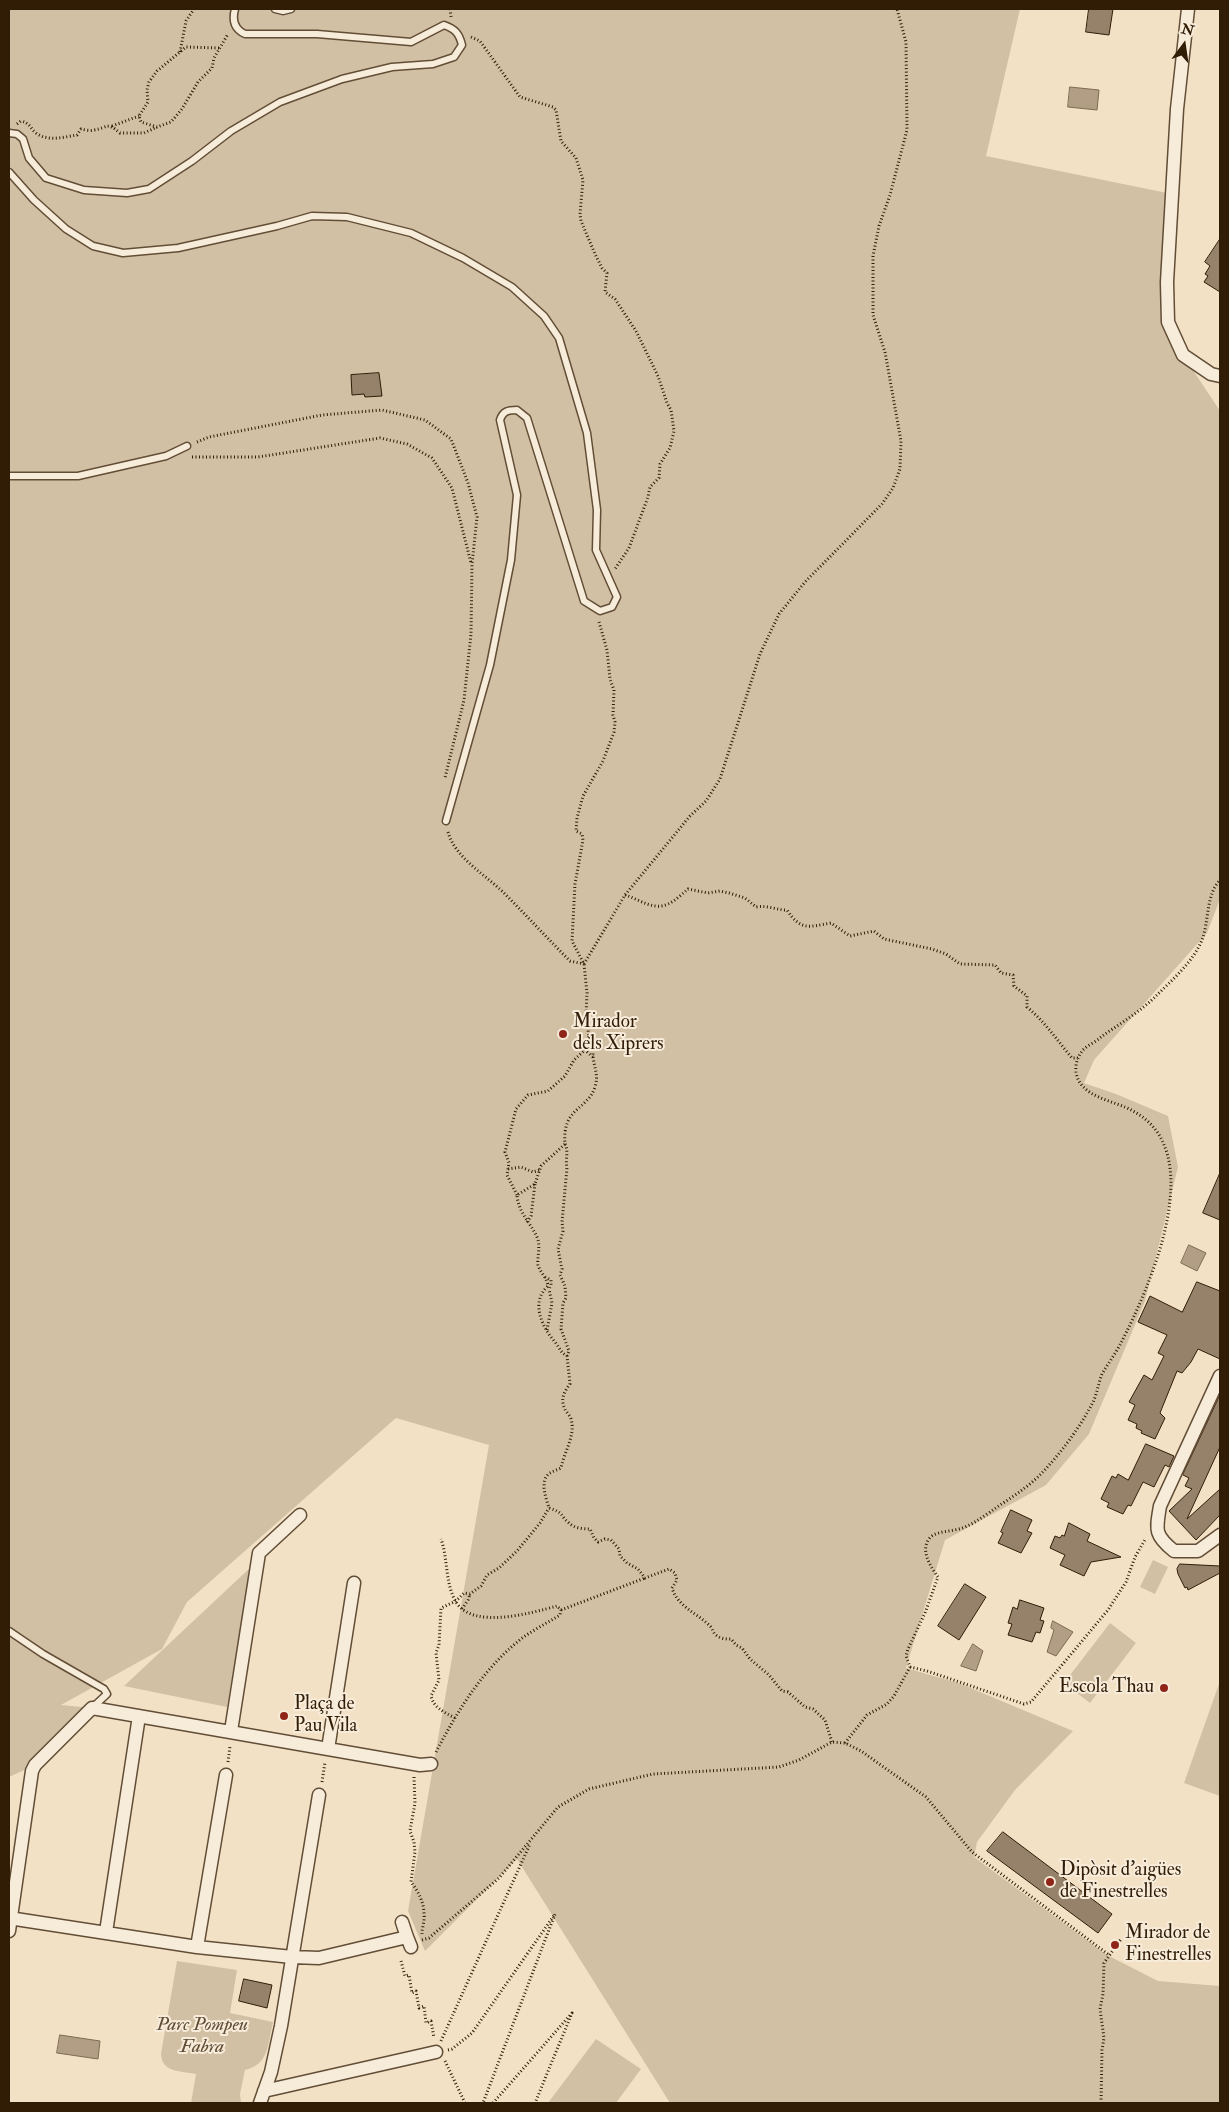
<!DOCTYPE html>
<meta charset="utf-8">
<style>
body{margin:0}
#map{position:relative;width:1229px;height:2112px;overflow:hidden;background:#f3e1c6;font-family:"IM FELL Double Pica",serif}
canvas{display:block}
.frame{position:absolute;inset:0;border:10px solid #311c06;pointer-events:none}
.north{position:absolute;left:1159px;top:20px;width:50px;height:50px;-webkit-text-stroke:4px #f7ecda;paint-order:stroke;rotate:14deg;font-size:14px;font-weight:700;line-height:20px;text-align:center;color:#311c06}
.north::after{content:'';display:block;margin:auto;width:18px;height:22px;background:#311c06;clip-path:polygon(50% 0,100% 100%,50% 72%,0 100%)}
</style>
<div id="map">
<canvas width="1229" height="2112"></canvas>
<div class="frame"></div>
<div class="north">N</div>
</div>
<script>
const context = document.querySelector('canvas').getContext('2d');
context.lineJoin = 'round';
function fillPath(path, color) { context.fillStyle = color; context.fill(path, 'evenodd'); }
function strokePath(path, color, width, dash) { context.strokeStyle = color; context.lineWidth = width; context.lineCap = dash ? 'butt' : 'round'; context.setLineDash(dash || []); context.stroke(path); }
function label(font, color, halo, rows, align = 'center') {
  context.font = font + ' "IM FELL Double Pica",serif'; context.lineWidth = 4; context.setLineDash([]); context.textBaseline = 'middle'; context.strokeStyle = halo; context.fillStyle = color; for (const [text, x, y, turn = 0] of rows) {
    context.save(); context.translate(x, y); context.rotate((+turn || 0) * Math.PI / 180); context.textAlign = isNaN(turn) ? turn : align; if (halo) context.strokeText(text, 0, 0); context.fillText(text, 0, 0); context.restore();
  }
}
fillPath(new Path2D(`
 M9 9H1020L986 156 1172 194 1168 322 1183 355 1220 411V899L1207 933 1094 1060 1084 1083 1116 1094 1168 1116 1178 1167 1145 1301 1089 1434 1046 1485 945 1540 906 1668 961 1684 1073 1731 1015 1790 977 1842 974 1857 1107 1955 1158 1981 1220 1986V2103H670L517 1859 425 1951 408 1911 489 1445 396 1418 187 1602 162 1649 61 1705 92 1708 35 1765 9 1777Z
 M1153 1560 1168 1567 1155 1594 1140 1587Z
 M251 1567 227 1707 124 1686Z
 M1110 1623 1136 1643 1090 1703 1064 1683Z
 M1220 1681V1796L1184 1783Z
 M177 1961 237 1970 230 2013 273 2022C268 2043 269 2065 245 2070L240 2094 241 2103H191L196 2074C181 2071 162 2073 161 2054Z
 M596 2039 641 2069 616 2103H548Z`), '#d2c0a5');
const water = new Path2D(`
 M1070 87 1099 90 1097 110 1068 107Z
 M1189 1245 1206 1253 1197 1271 1181 1263Z
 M1053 1621 1073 1632 1056 1656 1047 1652 1054 1630 1051 1628Z
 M973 1644 983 1651 976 1671 961 1666Z
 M60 2035 100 2041 98 2059 57 2053Z`);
fillPath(water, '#b19e85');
strokePath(water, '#7e6a52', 1);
const building = new Path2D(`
 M1089 9H1113L1109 35 1086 32Z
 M1220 239V292L1204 282 1208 276 1205 274 1210 266 1205 262Z
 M379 373 382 396 365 397 364 394 352 395 351 375Z
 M1220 1173V1220L1203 1213Z
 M1197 1282 1220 1291V1359L1198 1349 1191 1362 1182 1373 1177 1371 1160 1413 1165 1418 1155 1439 1141 1433 1142 1431 1136 1428 1137 1424 1128 1420 1135 1405 1129 1402 1144 1375 1152 1380 1164 1356 1158 1353 1167 1335 1138 1322 1150 1296 1182 1312Z
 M1220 1395V1447L1187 1519 1220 1489V1515L1196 1540 1169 1511 1192 1489 1185 1486 1189 1478 1183 1475Z
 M1146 1444 1174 1456 1169 1467 1165 1465 1154 1487 1143 1482 1131 1506 1128 1505 1123 1514 1107 1507 1109 1503 1101 1499 1112 1476 1116 1478 1118 1474 1128 1480Z
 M1011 1510 1032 1520 1027 1531 1032 1533 1021 1553 998 1543 1003 1533 1001 1532Z
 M1069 1523 1090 1534 1087 1541 1121 1557 1091 1562 1084 1576 1060 1565 1065 1555 1050 1548 1055 1536 1060 1538 1062 1535 1064 1536Z
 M1180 1564 1220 1566V1573L1188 1590 1187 1587 1185 1588 1178 1574 1177 1569Z
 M965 1584 986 1597 959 1640 938 1626Z
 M1020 1600 1044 1608 1040 1620 1044 1621 1040 1633 1036 1632 1032 1642 1008 1635 1012 1624 1008 1623 1013 1607 1017 1609Z
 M1003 1832 1112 1914 1098 1933 987 1851Z
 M244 1979 272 1985 267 2008 239 2001Z`);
fillPath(building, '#96826a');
strokePath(building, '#311c06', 1);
const service = new Path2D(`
 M275 9 283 11 291 9
 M9 133 17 134 23 139 29 158 46 178 84 190 127 193 149 189 192 161 231 131 280 102 342 79 392 67 433 64 454 57 462 45C459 33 455 29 444 25L411 42 317 34H245C234 29 232 20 235 9
 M9 172 34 200 66 229 93 246 123 253 178 248 277 226 312 216 347 217 411 233 463 258 512 287 544 316 559 338 587 433 597 510 596 550 617 597 612 607 600 611 584 601 527 418 517 410C508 410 503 411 500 420L517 495 511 560 490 665 446 821
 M9 476H78L166 456 187 446
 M9 1631 43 1654 104 1689 107 1694 92 1708`);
const minor = new Path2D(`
 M1188 9 1177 109 1167 282 1168 322 1183 355 1211 374 1220 376
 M1220 1376 1160 1506C1156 1530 1154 1535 1174 1551H1198L1220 1535
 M231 1731 259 1553 300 1515
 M328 1749 354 1583
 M9 1918 197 1947 292 1957 319 1958 407 1937 411 1947
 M402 1922 407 1937
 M9 1931 32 1771 35 1765 92 1708 420 1765 431 1764
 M106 1932 139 1716
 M197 1947 226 1775
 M264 2091 436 2052
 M260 2103 271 2072 281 2026 319 1795`);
strokePath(service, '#624d36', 9);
strokePath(minor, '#624d36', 15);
strokePath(new Path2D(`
 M450 9 451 17
 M471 37 480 41 520 97 553 107 556 110 561 141 576 158 583 180 580 214 581 221 595 254 602 268 607 273 605 292 615 299 636 331 658 376 667 403 671 410 674 431 670 448 660 464 659 478 650 487 648 497 629 548 615 569
 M219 48 186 47 157 71 149 82 147 90 148 102 139 116 141 122 157 127 171 122 182 109 198 82 212 68 214 58 228 34
 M180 52 186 21 194 9
 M17 124 21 121C30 123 30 128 36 133 48 142 64 137 77 135L81 129C85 130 91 131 94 130 108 128 106 121 120 133H144L157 127
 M112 126 139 116
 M197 442 209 437 322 415 382 410 425 420 451 439 468 483 477 517 472 564 471 634 464 700 445 778
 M192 457H258L380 438 407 444 432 458 452 488 471 563
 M599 622 607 650 610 679 614 690 613 715 615 722 614 732 603 761 583 796 577 818 576 831 582 834 583 840 575 884 572 941 584 964 587 993 586 1016 589 1037 593 1041C593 1046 593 1051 593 1056 594 1068 599 1075 595 1087 587 1111 562 1107 565 1144L541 1166 535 1184 517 1195C518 1212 530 1222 537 1237 541 1247 537 1256 538 1265 540 1272 547 1278 548 1286 530 1302 542 1327 555 1342 560 1348 560 1352 567 1356L570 1384C564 1392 560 1399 565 1409 566 1412 570 1415 571 1419 576 1435 564 1452 561 1468 557 1470 553 1471 550 1473 539 1480 546 1498 549 1508 565 1513 559 1515 569 1523 574 1528 583 1529 590 1529L594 1538 598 1542 605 1539 611 1540 619 1549 620 1556 627 1563 638 1569 645 1578 669 1569 675 1573 677 1580 672 1588C678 1607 697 1613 710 1626 713 1629 713 1633 716 1635 721 1639 726 1639 731 1639L736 1645 742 1648 750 1659 769 1675 782 1691 788 1692 805 1707 813 1709 825 1720 832 1742
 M448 832C455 858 486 875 505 894 527 916 548 939 570 961L584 964
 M625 895C639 899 653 911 668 904 675 901 682 894 688 889L708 893 720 891 729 893 745 898 756 907C768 905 776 910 787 910 801 931 808 927 831 923L850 936 874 931 884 939 932 949 946 954 960 964 995 965 1001 973 1013 975 1014 986 1027 996V1007C1045 1022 1057 1040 1072 1058H1078
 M584 964 625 895 690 816 706 801 720 779 760 654 779 614 805 582 882 504 893 488 900 469 901 441 885 352 873 315V256L879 226 890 195 907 130 906 42 897 9
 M589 1037 584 1043 585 1050 593 1057
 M565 1144C569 1152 565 1159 567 1168L562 1222 563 1231 558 1249 562 1269 560 1275 565 1286 566 1298 563 1303 561 1329 569 1351 567 1356
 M508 1169 521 1167 533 1172 540 1170
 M517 1195 507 1175 509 1163 505 1152 516 1109 528 1095 548 1091 565 1076 574 1060 585 1050
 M527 1222 531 1216 535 1184
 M545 1277 551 1280V1285L549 1289
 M547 1330 552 1303 549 1289
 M462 1609 468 1600 470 1594
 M561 1610 645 1578
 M910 1667 927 1671 1024 1704 1031 1702 1108 1610 1126 1582 1135 1557 1146 1538
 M455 1718C444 1712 434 1708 431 1696L439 1680 436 1653 439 1645 441 1608 456 1601 464 1593 470 1594 481 1586 487 1575 499 1568 517 1551 540 1523 549 1508
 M845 1743 867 1715 887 1704 894 1696 910 1667 906 1656 908 1649 925 1613 938 1577C931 1567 920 1551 929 1539 934 1532 945 1532 954 1530 968 1528 978 1520 990 1512 1007 1500 1026 1489 1041 1474 1060 1454 1079 1429 1092 1404 1097 1395 1098 1384 1102 1374 1108 1364 1115 1354 1121 1343 1149 1288 1211 1152 1133 1111 1114 1100 1080 1098 1076 1072 1075 1064 1078 1056 1083 1050 1088 1045 1096 1042 1101 1037 1119 1024 1140 1012 1156 996 1172 980 1193 962 1202 940 1209 922 1206 894 1220 880
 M436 1752C458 1710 483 1669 521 1639 533 1630 547 1623 560 1615L561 1610 557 1606C531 1613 473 1630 456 1602 445 1584 448 1558 441 1539
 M228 1762 230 1746
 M414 1777 415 1803 410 1831 414 1842 415 1852 411 1882C418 1891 424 1902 424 1914 425 1921 422 1927 422 1934
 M322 1782 325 1762
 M422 1940 429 1938 499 1878 558 1807 589 1789 653 1774 779 1767 799 1760 832 1742 845 1743 861 1751 926 1797 972 1852 1109 1955
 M401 1961 405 1976 409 1975 412 1993 416 1991 419 2008 424 2006 426 2023 431 2021 434 2038
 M441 2041 530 1844
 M448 2050 452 2049 472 2033 555 1914 483 2103
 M445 2061 465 2103
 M493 2103 572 2013 535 2103
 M1101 2103 1102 2050 1104 2038 1100 2009 1103 1994 1104 1963 1121 1939`), '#311c06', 3, [1, 2.5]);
strokePath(service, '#f7ecda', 6);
strokePath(minor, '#f7ecda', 12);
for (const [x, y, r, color] of [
 [563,1034,5,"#8f2418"],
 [1164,1688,5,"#8f2418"],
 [284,1716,5,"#8f2418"],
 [1050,1882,5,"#8f2418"],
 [1115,1945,5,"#8f2418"]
]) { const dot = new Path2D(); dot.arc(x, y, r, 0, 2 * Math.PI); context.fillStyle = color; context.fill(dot); strokePath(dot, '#f7ecda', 2); }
label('19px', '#311c06', '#f7ecda', [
 ["Mirador",573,1023],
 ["dels Xiprers",573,1045],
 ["Escola Thau",1154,1688,"right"],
 ["Plaça de",294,1705],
 ["Pau Vila",294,1727],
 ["Dipòsit d'aigües",1060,1871],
 ["de Finestrelles",1060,1893],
 ["Mirador de",1125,1934],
 ["Finestrelles",1125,1956]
], 'left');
label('italic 19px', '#614d36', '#f7ecda', [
 ["Parc Pompeu",202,2026],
 ["Fabra",202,2048]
]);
</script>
